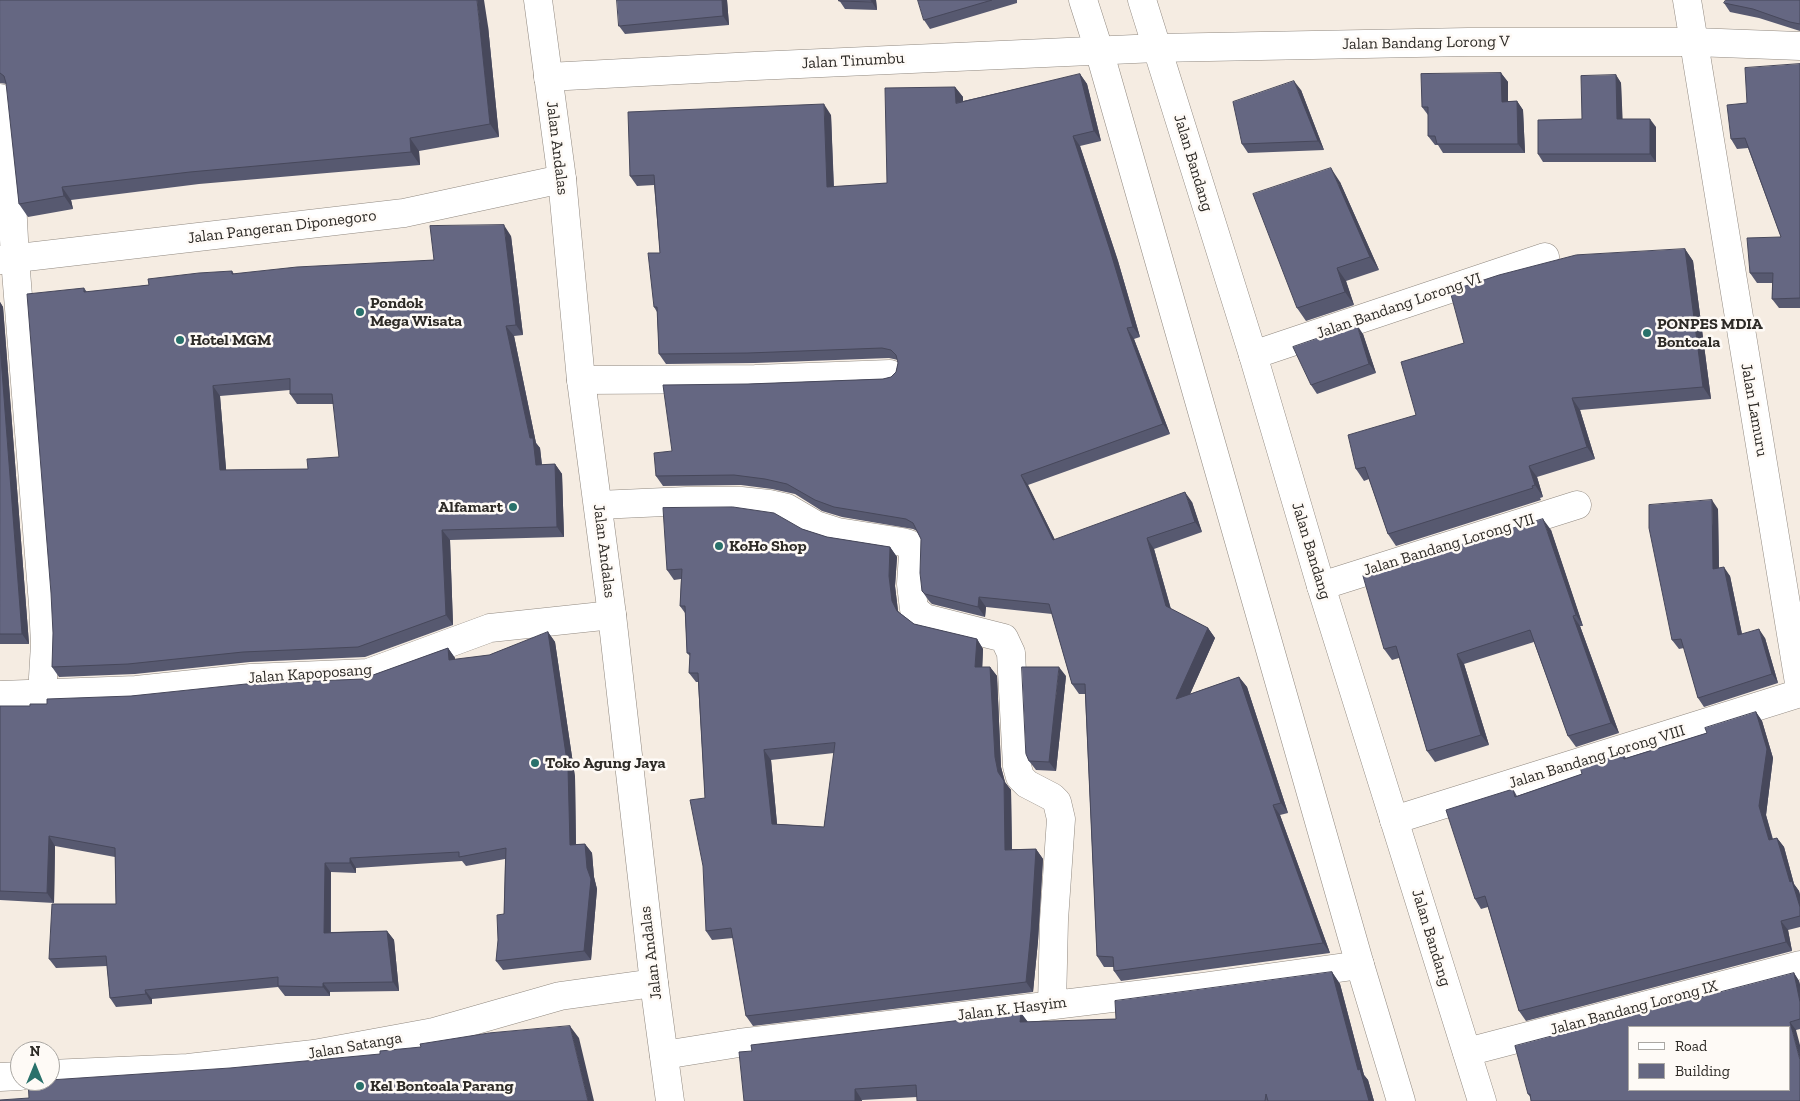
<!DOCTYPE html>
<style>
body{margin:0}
#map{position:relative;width:1800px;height:1101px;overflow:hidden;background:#f5ece2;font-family:"Zilla Slab",serif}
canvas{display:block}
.legend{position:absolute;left:1628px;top:1026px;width:162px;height:65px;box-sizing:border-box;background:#fefaf6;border:1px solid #aaa7a3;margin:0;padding:6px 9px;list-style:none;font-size:15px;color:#2d2a26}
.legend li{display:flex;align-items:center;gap:10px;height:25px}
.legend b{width:25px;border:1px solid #aaa7a3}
.north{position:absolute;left:10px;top:1041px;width:50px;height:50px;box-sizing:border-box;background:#fefaf6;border:1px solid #aaa7a3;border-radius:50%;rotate:0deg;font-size:14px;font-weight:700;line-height:20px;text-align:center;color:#2d2a26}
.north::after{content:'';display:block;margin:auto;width:18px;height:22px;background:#29716b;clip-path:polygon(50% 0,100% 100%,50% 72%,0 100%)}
</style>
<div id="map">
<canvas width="1800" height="1101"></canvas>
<ul class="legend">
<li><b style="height:6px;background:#fff"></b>Road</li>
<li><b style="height:14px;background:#656782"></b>Building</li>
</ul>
<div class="north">N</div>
</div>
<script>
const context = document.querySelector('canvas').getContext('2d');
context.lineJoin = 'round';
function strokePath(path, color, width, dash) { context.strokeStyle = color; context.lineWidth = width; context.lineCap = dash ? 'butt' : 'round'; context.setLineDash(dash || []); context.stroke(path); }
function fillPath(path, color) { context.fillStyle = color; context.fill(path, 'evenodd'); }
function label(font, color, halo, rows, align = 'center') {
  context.font = font + ' "Zilla Slab",serif'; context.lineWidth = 5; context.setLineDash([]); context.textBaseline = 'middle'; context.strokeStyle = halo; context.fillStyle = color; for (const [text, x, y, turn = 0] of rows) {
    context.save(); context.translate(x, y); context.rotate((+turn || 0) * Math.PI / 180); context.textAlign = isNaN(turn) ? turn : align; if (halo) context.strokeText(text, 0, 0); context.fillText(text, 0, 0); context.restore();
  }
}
const minor = new Path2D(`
 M1687 0 1800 689
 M0 98 12 201 15 259 43 604 45 644 42 694
 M1253 355 1545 257
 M581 380 755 379 890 374
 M598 505 687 501H741L769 504 787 508 816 525 838 532 902 542 909 544 913 555 911 584 914 609 925 618 1004 638 1011 653 1017 766 1020 777 1027 784 1052 797 1057 802 1061 819 1054 920 1052 1005
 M1321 586 1577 505
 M0 695 136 690 251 678 368 673 490 628 612 615
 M1394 820 1800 693
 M1467 1052 1800 965
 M664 1055 739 1043 1203 987 1360 965
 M50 1074 188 1068 314 1054 434 1032 560 996 654 983
 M0 1077 20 1076`);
const tertiary = new Path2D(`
 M548 77 755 66 1157 48 1468 42H1694L1800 46
 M0 260 404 213 562 179`);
const secondary = new Path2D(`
 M538 0 562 179 581 380 612 615 654 983 670 1101
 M1083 0 1099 50 1360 965 1401 1101
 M1142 0 1253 355 1321 586 1482 1101`);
strokePath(minor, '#918980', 29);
strokePath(tertiary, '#918980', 29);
strokePath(secondary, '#918980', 29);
strokePath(minor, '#fff', 28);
strokePath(tertiary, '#fff', 28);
strokePath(secondary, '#fff', 28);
fillPath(new Path2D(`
 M0 0 488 26 499 137 419 151 420 165 199 184 71 200 73 209 28 217 19 204 7 84 0 83Z
 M727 0 729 25 625 34 619 26Z
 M839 0H876L877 10 845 9Z
 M918 0H1017V3L930 29 924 20Z
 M1800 0V31L1759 18 1730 12 1724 3Z
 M1800 64V308H1779L1772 299V283H1757L1750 273 1781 237 1748 148 1737 149 1731 139 1747 103Z
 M1501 73 1508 82V101H1517L1523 110 1525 153H1443L1438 145H1435L1428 136V115L1422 107Z
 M1080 74 1087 84 1101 141 1080 146 1118 261 1140 337 1134 339 1170 434 1028 485 1055 540 1192 502 1202 532 1154 549 1171 609 1208 628 1215 638 1190 694 1239 677 1247 687 1288 813 1280 815 1330 953 1121 981 1114 971V967H1104L1097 956 1085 694H1079L1072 684 1052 614 986 607 985 617 932 604 929 601 922 591 921 539 917 531 913 529 842 517 822 511 795 494 772 489 741 485 663 486 656 476 672 451 748 384 883 379 891 377 896 372 898 363V360L889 358 755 363 666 364 659 354 657 312 654 307 660 253 654 185 637 186 630 176 831 115 834 187 887 183 955 87 963 97V101Z
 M1616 75 1621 83 1622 119 1656 127V162H1543L1538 154 1582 119Z
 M1301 90 1324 150 1248 153 1242 144Z
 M1340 182 1379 270 1346 281 1354 305 1306 321 1297 308Z
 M511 236 523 335 514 336 536 443 540 448 542 465 555 464 562 474 564 537 450 540 453 625 365 657 250 662 135 674 59 677 52 667 84 288 87 292 149 285 232 271 234 274 434 260ZM290 390V394L297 404H334L339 457 308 469 226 470 220 396Z
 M1685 249 1693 261 1711 399 1580 410 1595 459 1537 477 1543 497 1540 498 1541 500 1396 546 1388 534 1369 479 1364 481 1356 469 1416 415 1464 343Z
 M0 302 3 307 29 644H0Z
 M1363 334 1376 373 1317 394 1311 385Z
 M1718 509 1719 568 1730 576 1742 634 1765 638 1778 683 1704 707 1698 698 1684 648 1679 649 1672 640Z
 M802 529 827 537 890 547 897 557 895 586 898 611 900 613 914 624 977 639 983 649 982 667H990L997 676 1001 767 1005 782 1011 790 1012 849H1036L1043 859 1038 941 1033 992 753 1026 746 1016 733 938 712 940 706 931 705 798 698 682H696L689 673 690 656 687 653 685 613 680 606 681 579 674 580 667 570ZM834 753 824 827 777 824 771 760Z
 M1551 530 1583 626H1580L1619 733 1576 747 1568 736 1534 642 1464 664 1489 745 1435 762 1427 751 1399 658 1392 660 1384 649Z
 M548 632 555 642 575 777 576 844H585L592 853 594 877 597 889 591 960 503 970 496 961 504 914 505 859 466 866 462 861 356 868V873L331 872V932L387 931 394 940 399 991 330 992V996H285L278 987 152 999V1004L116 1007 110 998 107 966 56 968 49 959 116 904 115 857 55 846 54 903 0 900V706H30L131 696 362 679 448 648 455 658V660L489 655Z
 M1066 676 1056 771 1036 770 1029 761Z
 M1756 712 1762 721 1773 758 1766 815 1773 839 1777 838 1784 847 1794 884 1799 891 1800 895V927L1788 930 1792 951 1526 1021 1519 1011 1488 907 1481 909 1475 899 1513 789 1517 796 1582 774 1623 754 1626 758 1707 733Z
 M1332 972 1340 984 1364 1075 1368 1080 1374 1101H917V1097L862 1100 752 1051 1021 1013 1028 1022 1116 1019Z
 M1794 973 1799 981 1800 985V1029L1531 1098 1528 1094Z`), '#575970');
fillPath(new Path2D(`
 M477 0H484L488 26 499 137 490 124Z
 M722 0H727L729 25 723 16Z
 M871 0H876L877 10 872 2Z
 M1501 73 1508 82V111L1502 102Z
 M1080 74 1087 84 1101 141 1094 131Z
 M1616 75 1621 83 1623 127 1617 119Z
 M1294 81 1301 90 1324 150 1318 141Z
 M955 87 963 97V113L956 103Z
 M1517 101 1523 110 1525 153 1518 144Z
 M824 104 831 115 834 197 827 187Z
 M1650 119 1656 127V162L1650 154Z
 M1073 136 1080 146 1118 261 1140 337 1133 327Z
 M410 138 419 151 420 165 411 152Z
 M1331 168 1340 182 1379 270 1370 257Z
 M62 187 71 200 73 209 64 196Z
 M504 225 511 236 523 335 516 325Z
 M1685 249 1693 261 1711 399 1703 387Z
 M1337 268 1346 281 1354 305 1345 292Z
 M0 302 3 307 29 644 22 634 0 345Z
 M1357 325 1363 334 1376 373 1369 364Z
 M506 326 514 336 536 443 540 448 543 475 536 465Z
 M1127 328 1134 339 1170 434 1163 424Z
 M213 386 220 396 227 480 220 470Z
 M1572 398 1580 410 1595 459 1587 447Z
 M555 464 562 474 564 537 557 527Z
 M1529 466 1537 477 1543 497 1535 485Z
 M1021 475 1028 485 1060 550 1053 540Z
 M1185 492 1192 502 1202 532 1195 522Z
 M1712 500 1718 509 1719 578 1713 569Z
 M1543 519 1551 530 1583 626 1576 615Z
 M442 530 450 540 453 625 446 615Z
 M1147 538 1154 549 1173 617 1166 606Z
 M890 547 897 557 895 586 898 611 904 621 897 611 892 601 889 576Z
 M1724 567 1730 576 1744 644 1738 635Z
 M979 597 986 607 985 617 978 607Z
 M1573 616 1580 626 1619 733 1611 723Z
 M1208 628 1215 638 1183 710 1176 699Z
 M1759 629 1765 638 1778 683 1772 674Z
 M548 632 555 642 575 777 576 854 570 845Z
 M977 639 983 649 982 676 975 667Z
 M448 648 455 658V670L449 660Z
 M1457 654 1464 664 1489 745 1481 735Z
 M990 667 997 676 1001 767 1005 782 998 772 995 757Z
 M1059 667 1066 676 1056 771 1049 762Z
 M1239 677 1247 687 1288 813 1281 803Z
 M1756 712 1762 721 1773 758 1766 815 1775 849 1769 840 1759 806Z
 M764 750 771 760 778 834 772 824Z
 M1004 781 1011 790 1012 859 1005 850Z
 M1273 805 1280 815 1330 953 1323 943Z
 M49 836 55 846 54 903 47 893Z
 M1777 838 1784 847 1794 884 1799 891 1800 895V907L1790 882Z
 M585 844 592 853 594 877 597 889 591 960 584 951 587 868Z
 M1036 849 1043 859 1038 941 1033 992 1026 982Z
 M350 858 356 868V873L350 863Z
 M325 863 331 872 330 942 324 933Z
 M1781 921 1788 930 1792 951 1786 942Z
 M387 931 394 940 399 991 393 982Z
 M1332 972 1340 984 1364 1075 1368 1080 1374 1101H1369L1358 1070Z
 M1794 973 1799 981 1800 985V1002Z
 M323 983 330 992V996L323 987Z
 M145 990 152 999V1004L146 994Z
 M1021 1013 1029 1024 1020 1022Z
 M1790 1022 1796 1030 1800 1045V1060Z
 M570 1026 579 1038 594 1101H588Z
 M855 1089 862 1100V1101H855Z`), '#47485b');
const building = new Path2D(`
 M0 0H477L490 124 410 138 411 152 190 172 62 187 64 196 19 204 6 83 4 76 0 73Z
 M617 0H722L723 16 619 26Z
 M839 0H871L872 2 839 1Z
 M918 0H992L924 20Z
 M1726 0H1800V24L1790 22 1753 9 1724 3Z
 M1800 64V298L1772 299 1773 273H1750L1747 238 1781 237 1745 138 1731 139 1727 105 1747 103 1745 68Z
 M1501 73 1502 102 1517 101 1518 144H1437L1435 136H1428V107H1422L1421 74Z
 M1080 74 1094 131 1073 136 1110 250 1133 327 1127 328 1163 424 1021 475 1053 540 1185 492 1195 522 1147 538 1166 606 1208 628 1176 699 1239 677 1281 803 1273 805 1323 943 1114 971 1113 957 1097 956 1085 684H1072L1049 604 979 597 978 607 925 594 922 591 920 573 921 539 913 523 906 519 834 507 815 500 787 484 765 479 734 475 656 476 654 453 672 451 663 385 748 384 883 379 891 377 896 372 898 363 896 355 891 350 882 348 748 353 659 354 657 307H654L648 253H660L654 175 630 176 628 112 824 104 827 187 887 183 885 88 955 87 956 103Z
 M1616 75 1617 119H1650V154H1538V120L1582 119 1581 76Z
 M1294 81 1318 141 1242 144 1233 102Z
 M1331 168 1370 257 1337 268 1345 292 1297 308 1253 194Z
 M504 225 516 325 506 326 530 438H533L536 465 555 464 557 527 442 530 446 615 358 647 243 652 128 664 52 667 53 633 51 593 27 294 84 288V292L149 285 148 279 199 273 232 271V274L297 267 434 260 430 226ZM290 379V394H332L339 457 307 459 308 469 220 470 213 386Z
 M1685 249 1703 387 1572 398 1587 447 1529 466 1535 485 1532 486 1533 488 1388 534 1365 467 1356 469 1348 435 1416 415 1401 362 1464 343 1450 291 1499 275 1576 255Z
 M1357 325 1369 364 1311 385 1293 347Z
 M0 345 22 634H0Z
 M1712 500 1713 569 1724 567 1738 635 1759 629 1772 674 1698 698 1681 639 1672 640 1649 528V505Z
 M733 507 774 513 802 529 827 537 890 547 889 576 892 601 897 611 914 624 977 639 975 667H990L995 757 998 772 1004 781 1005 850 1036 849 1031 931 1026 982 746 1016 731 928 706 931 703 866 690 800 705 798 698 673H689L690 653H687L685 606H680L682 569 667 570 663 508ZM835 743 824 827 772 824 764 750Z
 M1543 519 1576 615 1573 616 1611 723 1568 736 1530 630 1457 654 1481 735 1427 751 1396 646 1384 649 1363 576Z
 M548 632 568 768 570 845 585 844 587 868 591 879 584 951 496 961 498 940 497 915 504 914 506 848 459 857V852L350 858V863H325L324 933 387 931 393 982 323 983V987L278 986V977L145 990 146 994 110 998 106 956 49 959 52 904H116L115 848 49 836 47 893 0 891V706H30V704H47V699L131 696 246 684 362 679 448 648 449 660 489 655Z
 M1022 667H1059L1049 762 1029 761 1026 754Z
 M1756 712 1767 749 1759 806 1769 840 1777 838 1790 882 1792 881 1800 907V916L1781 921 1786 942 1519 1011 1485 896 1475 899 1446 810 1513 789 1515 797 1582 774 1580 767 1623 754 1624 759 1707 733 1705 728Z
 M1332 972 1358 1070 1360 1069 1369 1101H1268L1266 1094 1265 1101H917L916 1085 855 1089V1101H744L739 1052 752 1051 751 1045 1021 1013 1020 1022 1116 1019 1115 1001Z
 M1794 973 1800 1002V1019L1790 1022 1800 1060V1101H1531L1530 1094H1528L1515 1046ZM1629 1027H1789V1090H1629Z
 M570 1026 588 1101H0V1100L29 1098 28 1081H50V1080L230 1068 380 1054V1051L421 1047 420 1044 489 1033Z`);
fillPath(building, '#656782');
strokePath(building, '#47485b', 1);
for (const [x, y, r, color] of [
 [360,312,5,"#29716b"],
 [1647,333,5,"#29716b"],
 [180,340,5,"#29716b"],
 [513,507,5,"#29716b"],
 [719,546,5,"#29716b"],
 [535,763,5,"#29716b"],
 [360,1086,5,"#29716b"]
]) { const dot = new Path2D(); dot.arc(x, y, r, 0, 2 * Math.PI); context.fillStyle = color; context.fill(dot); strokePath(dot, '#fefaf6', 2); }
label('16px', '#2d2a26', '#fefaf6', [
 ["Jalan Bandang Lorong V",1426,43,-1],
 ["Jalan Tinumbu",853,61,-3],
 ["Jalan Andalas",557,148,83],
 ["Jalan Bandang",1193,163,73],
 ["Jalan Pangeran Diponegoro",282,227,-7],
 ["Jalan Bandang Lorong VI",1399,306,-19],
 ["Jalan Lamuru",1754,410,80],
 ["Jalan Bandang Lorong VII",1449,545,-17],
 ["Jalan Andalas",604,551,83],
 ["Jalan Bandang",1311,551,73],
 ["Jalan Kapoposang",310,674,-4],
 ["Jalan Bandang Lorong VIII",1597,757,-17],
 ["Jalan Bandang",1431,938,73],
 ["Jalan Andalas",651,953,-97],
 ["Jalan Bandang Lorong IX",1634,1008,-15],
 ["Jalan K. Hasyim",1012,1009,-7],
 ["Jalan Satanga",355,1046,-10]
]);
label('bold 16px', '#2d2a26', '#fefaf6', [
 ["Pondok",370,303],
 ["Mega Wisata",370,321],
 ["PONPES MDIA",1657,324],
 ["Bontoala",1657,342],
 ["Hotel MGM",190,340],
 ["Alfamart",503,507,"right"],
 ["KoHo Shop",729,546],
 ["Toko Agung Jaya",545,763],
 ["Kel Bontoala Parang",370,1086]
], 'left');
</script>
